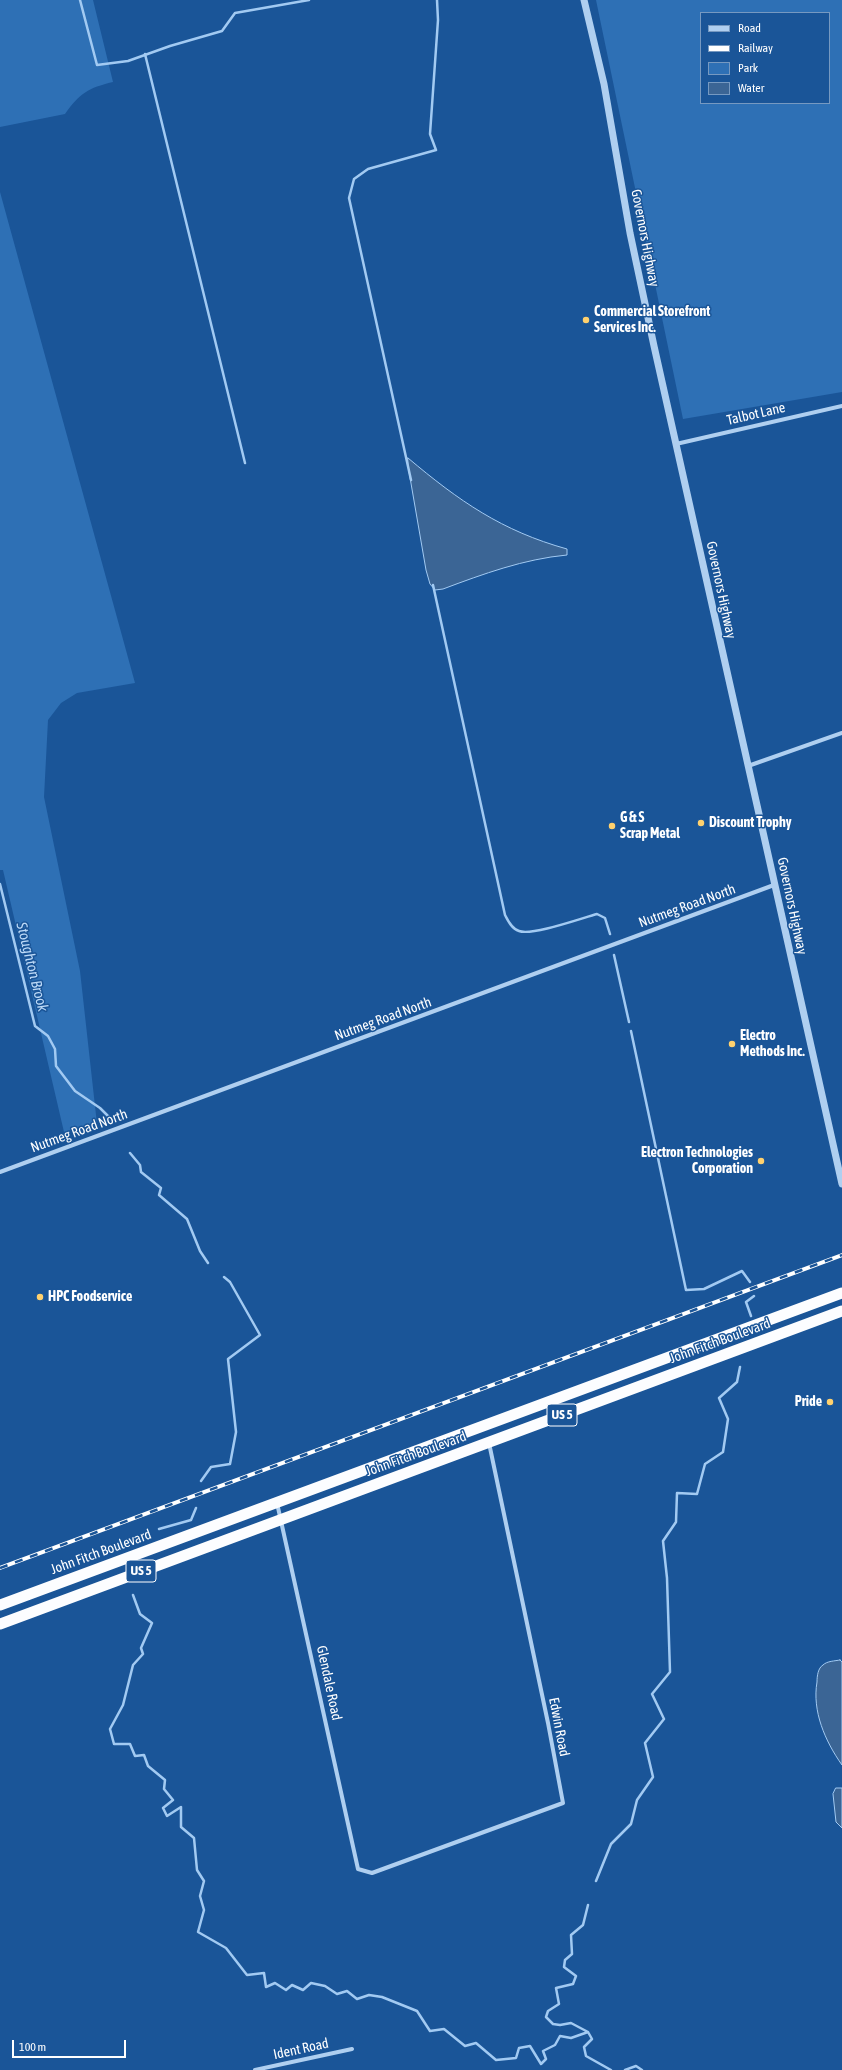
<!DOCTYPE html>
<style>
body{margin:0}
#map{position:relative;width:842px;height:2070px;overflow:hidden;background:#1a5598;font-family:"Asap Condensed",sans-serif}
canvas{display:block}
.legend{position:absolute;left:700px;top:12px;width:130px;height:92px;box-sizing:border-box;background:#1a5598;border:1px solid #7699c1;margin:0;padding:5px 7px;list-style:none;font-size:12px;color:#fff}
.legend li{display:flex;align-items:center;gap:8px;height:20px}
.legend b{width:20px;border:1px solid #7699c1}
.scale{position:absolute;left:12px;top:2040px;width:114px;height:18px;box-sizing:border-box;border:2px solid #fff;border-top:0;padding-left:5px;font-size:12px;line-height:14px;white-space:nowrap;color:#fff;-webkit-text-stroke:3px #1a5598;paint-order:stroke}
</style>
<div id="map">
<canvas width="842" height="2070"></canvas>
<ul class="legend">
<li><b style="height:5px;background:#afcff0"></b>Road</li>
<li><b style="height:5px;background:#fff"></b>Railway</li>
<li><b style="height:11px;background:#2e70b5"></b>Park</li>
<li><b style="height:11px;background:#3b6595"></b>Water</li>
</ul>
<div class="scale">100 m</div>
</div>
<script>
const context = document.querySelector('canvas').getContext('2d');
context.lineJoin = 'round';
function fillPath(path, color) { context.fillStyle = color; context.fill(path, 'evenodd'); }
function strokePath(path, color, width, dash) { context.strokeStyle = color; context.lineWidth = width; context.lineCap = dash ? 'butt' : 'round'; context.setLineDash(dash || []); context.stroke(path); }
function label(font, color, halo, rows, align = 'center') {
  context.font = font + ' "Asap Condensed",sans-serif'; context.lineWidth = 3; context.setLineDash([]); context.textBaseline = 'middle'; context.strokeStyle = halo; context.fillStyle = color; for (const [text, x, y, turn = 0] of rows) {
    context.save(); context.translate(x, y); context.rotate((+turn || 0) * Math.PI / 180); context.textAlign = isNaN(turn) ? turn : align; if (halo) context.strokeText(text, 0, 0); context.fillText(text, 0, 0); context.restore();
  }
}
fillPath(new Path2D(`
 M0 0H93L113 82C88 88 80 93 65 114L0 127Z
 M596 0H842V392L683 419ZM701 13H829V103H701Z
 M0 192 135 683 77 693 61 703 48 720 44 797 80 971 97 1124 64 1132 3 870H0Z`), '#2e70b5');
const water = new Path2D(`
 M408 458C459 501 502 531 567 549V555C524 559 483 574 443 589L435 590 430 584 426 570 408 466Z
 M840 1660 842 1662V1765C825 1741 812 1711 817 1682 817 1676 818 1668 823 1665 827 1661 835 1661 840 1660Z
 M836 1788H842V1828L836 1822 833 1794Z`);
fillPath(water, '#3b6595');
strokePath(water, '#a2caf2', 1);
strokePath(new Path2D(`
 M80 0 97 65 128 61 170 46 222 31 235 13 309 0
 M145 54 245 463
 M411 480 349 198 354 179 368 169 436 150 430 134 438 20 437 0
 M433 585 505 915C508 921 512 929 519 931 532 936 582 918 597 914L605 918 610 934
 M0 884 35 1026 48 1036 55 1049 56 1066 75 1091 100 1108 112 1120
 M614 955 629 1022
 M631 1031 686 1290 704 1289 742 1271 750 1282
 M130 1153 140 1165 141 1172 161 1188 159 1195 187 1219 200 1251 208 1263
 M751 1316 746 1302 754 1296
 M201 1481 211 1467 230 1464 236 1432 228 1359 260 1335 230 1282 224 1277
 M159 1529 191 1520 196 1508
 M133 1595 140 1614 152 1623 141 1648 143 1654 133 1665 123 1705 110 1729 114 1744H130L135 1756 144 1755 148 1766 165 1780 164 1789 173 1800 163 1808 167 1816 181 1807V1827L194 1838 197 1870 204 1881 200 1896 204 1910 198 1932 226 1948 247 1975 264 1973 266 1987 275 1983 286 1990 292 1985 303 1990 311 1983 325 1986 337 1994 347 1991 357 1999 369 1995 382 1997 417 2011 430 2031 444 2029 465 2046 476 2043 496 2060 516 2058 519 2048 530 2046 541 2064 546 2059 543 2051 555 2045 560 2036 571 2038 588 2032
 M596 1881 611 1844 631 1824 637 1800 653 1777 645 1743 664 1719 652 1694 670 1672 667 1578 663 1541 676 1522 677 1493 697 1494 705 1464 723 1452 728 1419 719 1398 737 1382 740 1367
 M588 2032 571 2023 560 2025 553 2024 546 2017 548 2011 559 2004 556 1988 573 1984 576 1976 564 1967 565 1960 572 1954 571 1935 583 1925 588 1905
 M588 2032 592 2039 584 2047 586 2056 611 2070
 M625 2070 636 2066 642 2070`), '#a2caf2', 2.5);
strokePath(new Path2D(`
 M676 444 842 406
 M748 766 842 733
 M0 1172 774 885
 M277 1503 358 1869 372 1873 563 1803 548 1723 489 1443
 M255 2070 352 2049`), '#afcff0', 4);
strokePath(new Path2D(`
 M584 0 604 84 630 233 654 346 842 1184`), '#afcff0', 7);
strokePath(new Path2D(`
 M0 1605 842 1293
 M0 1624 842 1311`), '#fcfdff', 11);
const rail = new Path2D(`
 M0 1568 842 1255`);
strokePath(rail, '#fff', 4);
strokePath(rail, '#1a5598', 2.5, [8]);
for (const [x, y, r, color] of [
 [586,320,4,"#ffd16e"],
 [701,823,4,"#ffd16e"],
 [612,826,4,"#ffd16e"],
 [732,1044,4,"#ffd16e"],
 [761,1161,4,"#ffd16e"],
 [40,1297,4,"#ffd16e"],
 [830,1402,4,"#ffd16e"]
]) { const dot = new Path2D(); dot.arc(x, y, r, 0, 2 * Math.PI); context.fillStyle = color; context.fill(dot); strokePath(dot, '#1a5598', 1.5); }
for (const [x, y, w] of [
 [562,1415,30],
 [141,1571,30]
]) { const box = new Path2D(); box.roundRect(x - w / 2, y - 11, w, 22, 3); context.fillStyle = '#1a5598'; context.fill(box); strokePath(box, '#fff', 1); }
label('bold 13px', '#fff', null, [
 ["US 5",562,1415],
 ["US 5",141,1571]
]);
label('14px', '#fff', '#1a5598', [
 ["Governors Highway",645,238,79],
 ["Talbot Lane",756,414,-13],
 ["Governors Highway",721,590,78],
 ["Nutmeg Road North",687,906,-20],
 ["Governors Highway",792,906,78],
 ["Nutmeg Road North",383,1019,-20],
 ["Nutmeg Road North",79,1131,-20],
 ["John Fitch Boulevard",720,1341,-20],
 ["John Fitch Boulevard",416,1454,-20],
 ["John Fitch Boulevard",101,1552,-20],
 ["Glendale Road",329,1683,78],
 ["Edwin Road",559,1727,79],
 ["Ident Road",301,2049,-12]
]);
label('bold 14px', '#fff', '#1a5598', [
 ["Commercial Storefront",594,312],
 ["Services Inc.",594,328],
 ["G & S",620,818],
 ["Scrap Metal",620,834],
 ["Discount Trophy",709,823],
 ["Electro",740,1036],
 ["Methods Inc.",740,1052],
 ["Electron Technologies",753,1153,"right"],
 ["Corporation",753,1169,"right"],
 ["HPC Foodservice",48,1297],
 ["Pride",822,1402,"right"]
], 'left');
label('italic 15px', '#bcd9f7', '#1a5598', [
 ["Stoughton Brook",32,967,76]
]);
</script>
